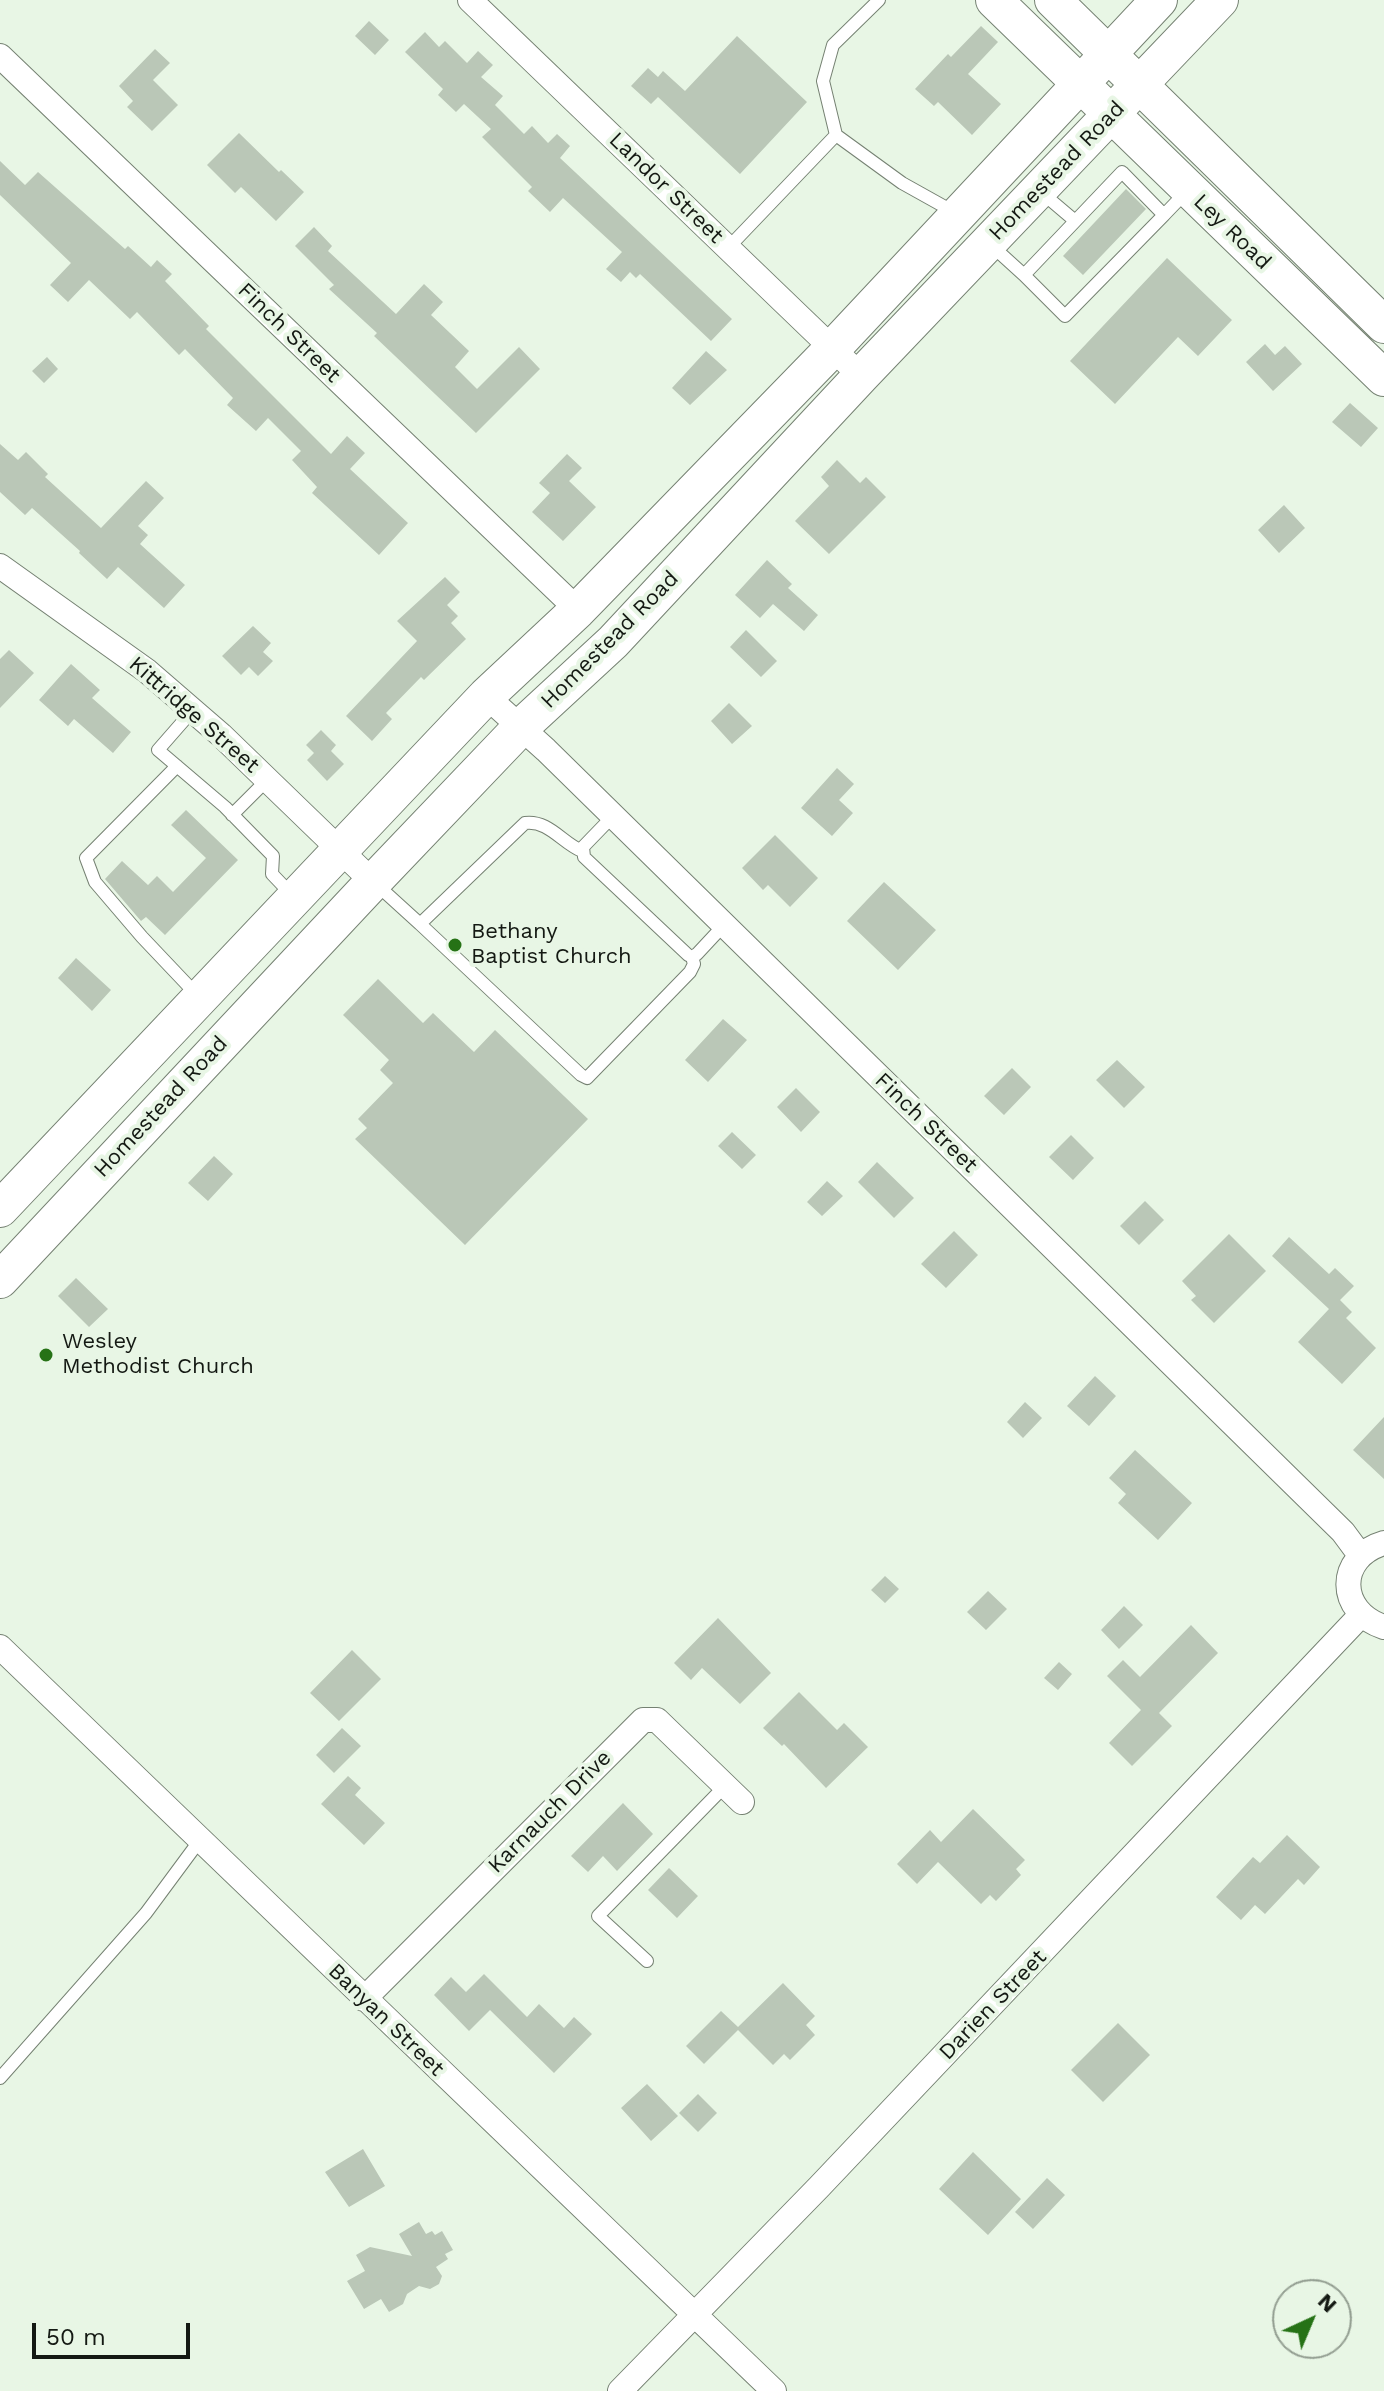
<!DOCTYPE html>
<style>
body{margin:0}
#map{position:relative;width:1384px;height:2391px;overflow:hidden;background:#e8f6e5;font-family:"Work Sans",sans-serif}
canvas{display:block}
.north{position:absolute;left:1272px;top:2279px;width:80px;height:80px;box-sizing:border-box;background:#e8f6e5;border:2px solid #939e91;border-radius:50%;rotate:44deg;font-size:22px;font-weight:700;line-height:32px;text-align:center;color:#141913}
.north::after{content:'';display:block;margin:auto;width:28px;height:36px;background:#267216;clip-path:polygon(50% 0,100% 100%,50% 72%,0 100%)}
.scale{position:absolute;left:32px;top:2323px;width:158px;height:36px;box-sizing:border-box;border:4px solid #141913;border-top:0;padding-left:10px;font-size:24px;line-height:28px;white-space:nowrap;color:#141913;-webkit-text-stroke:6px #e8f6e5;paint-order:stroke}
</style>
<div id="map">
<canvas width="1384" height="2391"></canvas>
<div class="north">N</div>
<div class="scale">50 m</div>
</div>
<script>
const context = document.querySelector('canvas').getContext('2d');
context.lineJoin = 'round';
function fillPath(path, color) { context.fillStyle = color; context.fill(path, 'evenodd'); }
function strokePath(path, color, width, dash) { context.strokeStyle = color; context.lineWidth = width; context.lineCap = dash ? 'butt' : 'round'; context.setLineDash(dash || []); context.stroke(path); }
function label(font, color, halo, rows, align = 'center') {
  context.font = font + ' "Work Sans",sans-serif'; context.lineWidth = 8; context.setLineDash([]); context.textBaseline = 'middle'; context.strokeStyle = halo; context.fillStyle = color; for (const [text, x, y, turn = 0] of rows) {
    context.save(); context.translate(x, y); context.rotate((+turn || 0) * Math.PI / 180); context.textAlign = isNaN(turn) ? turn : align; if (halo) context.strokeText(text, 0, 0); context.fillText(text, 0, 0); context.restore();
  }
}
fillPath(new Path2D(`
 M369 21 389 40 375 55 355 36Z
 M981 26 998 42 968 74 1001 104 972 135 938 102 934 106 915 89 948 54 951 57Z
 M425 32 439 47 445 41 467 63 478 51 493 65 481 77 503 96 495 105 524 134 532 126 548 143 557 134 570 146 560 158 732 319 711 341 640 274 636 278 630 272 621 282 606 269 622 252 563 198 550 212 528 191 532 187 482 137 491 129 464 104 456 112 438 95 443 89 405 52Z
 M737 36 807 102 740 174 658 97 651 104 631 86 648 68 658 77 663 71 685 91Z
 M155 49 170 63 153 80 178 105 152 131 127 107 133 101 119 86Z
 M239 133 279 172 281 170 304 192 276 221 241 187 235 193 207 165Z
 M0 161 25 185 38 172 125 249 128 246 151 267 157 260 172 274 165 281 209 326 206 329 331 454 347 436 365 453 350 469 408 523 379 555 312 493 317 487 292 460 301 451 268 418 256 431 227 405 233 398 185 349 179 355 137 312 130 319 89 280 68 302 50 285 71 263 0 195Z
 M1126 189 1146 209 1083 275 1063 256Z
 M314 227 332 246 328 251 396 314 424 284 443 302 431 315 469 351 455 367 477 389 519 347 540 369 476 433 374 336 377 333 329 289 334 285 295 246Z
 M1167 258 1232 320 1198 356 1178 337 1115 404 1070 361Z
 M1265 344 1275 355 1285 346 1302 364 1273 391 1246 362Z
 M706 351 727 370 690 405 672 388Z
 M47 357 58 369 44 383 32 371Z
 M1350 403 1378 428 1361 447 1332 422Z
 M0 444 18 460 26 452 48 474 45 477 101 528 146 481 164 498 138 526 148 535 140 544 185 585 164 608 118 567 107 579 79 553 80 551 32 508 25 515 0 492Z
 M567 454 582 468 569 481 596 507 563 541 532 512 550 493 539 483Z
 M837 460 860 483 866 477 886 497 829 554 795 521 829 486 821 477Z
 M1284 505 1305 528 1279 553 1258 530Z
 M767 560 792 584 788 588 818 615 804 631 773 604 760 618 735 595Z
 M445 577 460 592 447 605 458 616 451 623 466 639 424 680 421 677 386 713 392 719 372 741 346 716 417 641 397 621Z
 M253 626 271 643 263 652 273 661 258 676 249 667 241 675 222 656Z
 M746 630 777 661 761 677 730 647Z
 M9 650 34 673 0 708V659Z
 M71 664 100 690 92 698 131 732 113 753 74 719 68 726 39 700Z
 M729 703 752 726 732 744 711 721Z
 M321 730 336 745 331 751 344 764 327 781 307 760 314 753 306 745Z
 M837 768 854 784 839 800 853 813 832 836 801 808Z
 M186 810 238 860 165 935 146 917 141 921 105 879 122 861 148 885 157 876 173 892 206 858 171 825Z
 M775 835 818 878 790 907 768 885 763 890 742 868Z
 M884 882 936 930 898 970 847 921Z
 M76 958 111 990 92 1011 58 978Z
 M378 979 423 1023 433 1013 474 1052 495 1030 588 1119 465 1245 355 1139 367 1128 358 1119 393 1083 380 1070 389 1060 343 1015Z
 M723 1019 747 1040 708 1082 685 1060Z
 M1117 1060 1145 1087 1124 1108 1096 1080Z
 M1012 1068 1031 1087 1004 1115 984 1096Z
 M796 1088 820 1112 801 1132 777 1107Z
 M732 1132 756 1155 742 1169 718 1146Z
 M1071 1135 1094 1158 1073 1180 1049 1157Z
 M214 1156 233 1174 208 1201 188 1183Z
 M877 1162 914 1198 894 1218 858 1182Z
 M827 1181 843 1196 822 1216 807 1202Z
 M1145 1201 1164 1220 1139 1245 1120 1226Z
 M954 1231 978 1255 946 1288 921 1264Z
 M1229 1234 1266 1271 1214 1323 1191 1300 1196 1296 1182 1281Z
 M1289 1237 1329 1274 1335 1268 1354 1286 1340 1300 1352 1312 1346 1318 1376 1348 1342 1384 1298 1342 1329 1309 1272 1256Z
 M76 1278 108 1309 89 1327 58 1296Z
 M1095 1376 1116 1396 1089 1426 1067 1406Z
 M1025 1402 1042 1418 1023 1438 1007 1422Z
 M1384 1417V1479L1353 1450Z
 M1135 1450 1192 1503 1158 1540 1118 1503 1126 1494 1109 1478Z
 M885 1576 899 1589 885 1603 871 1590Z
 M988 1591 1007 1609 986 1630 967 1612Z
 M1124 1606 1143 1625 1119 1649 1101 1630Z
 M718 1618 771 1673 740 1704 702 1668 691 1680 674 1663Z
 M1191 1625 1218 1653 1159 1713 1172 1726 1132 1766 1109 1743 1141 1710 1107 1676 1123 1660 1140 1677Z
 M352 1650 381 1679 339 1721 310 1693Z
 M1059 1662 1072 1674 1058 1690 1044 1678Z
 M799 1692 837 1730 844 1723 868 1747 826 1788 784 1744 782 1746 763 1728Z
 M342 1728 361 1746 334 1773 316 1755Z
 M348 1776 361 1788 355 1795 385 1823 364 1845 321 1804Z
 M623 1803 653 1834 617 1871 603 1856 588 1872 571 1856Z
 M973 1809 1025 1860 1016 1869 1021 1875 996 1901 990 1895 981 1904 938 1862 917 1884 897 1864 930 1830 941 1842Z
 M1287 1835 1320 1867 1304 1885 1298 1879 1265 1914 1255 1905 1241 1920 1216 1897 1253 1857 1260 1863Z
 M669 1868 698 1896 677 1918 648 1890Z
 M484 1974 527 2017 539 2004 564 2028 574 2017 592 2034 554 2073 490 2010 469 2031 434 1995 451 1977 466 1992Z
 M783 1983 815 2016 806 2025 815 2035 790 2060 784 2054 773 2065 738 2030 704 2064 686 2046 721 2011 738 2027Z
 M1118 2023 1150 2055 1103 2102 1071 2070Z
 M647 2084 678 2116 651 2141 621 2108Z
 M698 2094 717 2113 698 2132 679 2113Z
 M363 2149 385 2186 349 2207 325 2172Z
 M973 2152 1021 2199 988 2235 939 2189Z
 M1047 2178 1065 2195 1033 2229 1015 2212Z
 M419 2222 426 2234 432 2231 435 2235 442 2231 453 2250 445 2254 448 2259 436 2267 442 2276 439 2284 430 2289 419 2286 407 2294 403 2304 389 2312 381 2299 364 2309 347 2281 365 2271 356 2255 370 2247 412 2256 399 2234Z`), '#bac7b7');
const lane = new Path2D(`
 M836 135 902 183 954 212
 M1041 192 1074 220
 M991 245 1024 275 1122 172 1164 215 1188 190
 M728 248 836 135 823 81 833 45 879 0
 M1024 275 1065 316 1164 215
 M193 710 158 750 225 807 273 856 272 874 293 896
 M177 766 86 858 95 882 142 937 197 995
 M232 815 267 780
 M613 816 583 847 584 857 688 955 692 957 697 954 724 925
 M376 884 420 924 525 823C549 820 562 843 582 851
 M420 924 581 1075 587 1078 690 972 694 964 692 957
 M647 1961 598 1916 725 1786
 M0 2078 146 1913 200 1840`);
const street = new Path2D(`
 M470 0 861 376
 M0 56 578 610
 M0 566 147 671 221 735 373 882
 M486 696 546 750 1343 1532 1360 1555
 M1384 1543C1336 1557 1337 1612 1384 1627
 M0 1647 774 2391
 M364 1999 643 1720H657L742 1802
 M620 2391 819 2187 1361 1615`);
const secondary = new Path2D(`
 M994 0 1384 378
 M1053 0 1384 325
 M0 1209 486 696 578 610 833 348 1159 0
 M0 1280 373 882 521 727 613 642 861 376 1220 0`);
strokePath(lane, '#758172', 14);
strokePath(street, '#758172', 26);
strokePath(secondary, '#758172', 38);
strokePath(lane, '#fff', 12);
strokePath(street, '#fff', 24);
strokePath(secondary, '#fff', 36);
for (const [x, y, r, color] of [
 [455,945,8,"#267216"],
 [46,1355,8,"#267216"]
]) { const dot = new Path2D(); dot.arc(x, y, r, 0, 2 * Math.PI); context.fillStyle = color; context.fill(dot); strokePath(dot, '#e8f6e5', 3); }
label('22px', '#141913', '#e8f6e5', [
 ["Homestead Road",1057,171,-46],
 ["Landor Street",666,188,44],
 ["Ley Road",1232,232,44],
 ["Finch Street",289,333,44],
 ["Homestead Road",610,640,-45],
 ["Kittridge Street",194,715,41],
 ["Homestead Road",161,1107,-47],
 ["Finch Street",926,1123,44],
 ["Karnauch Drive",550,1812,-45],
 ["Darien Street",993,2005,-46],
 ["Banyan Street",386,2020,44]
]);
label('22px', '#141913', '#e8f6e5', [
 ["Bethany",471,932],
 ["Baptist Church",471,957],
 ["Wesley",62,1342],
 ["Methodist Church",62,1367]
], 'left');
</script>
